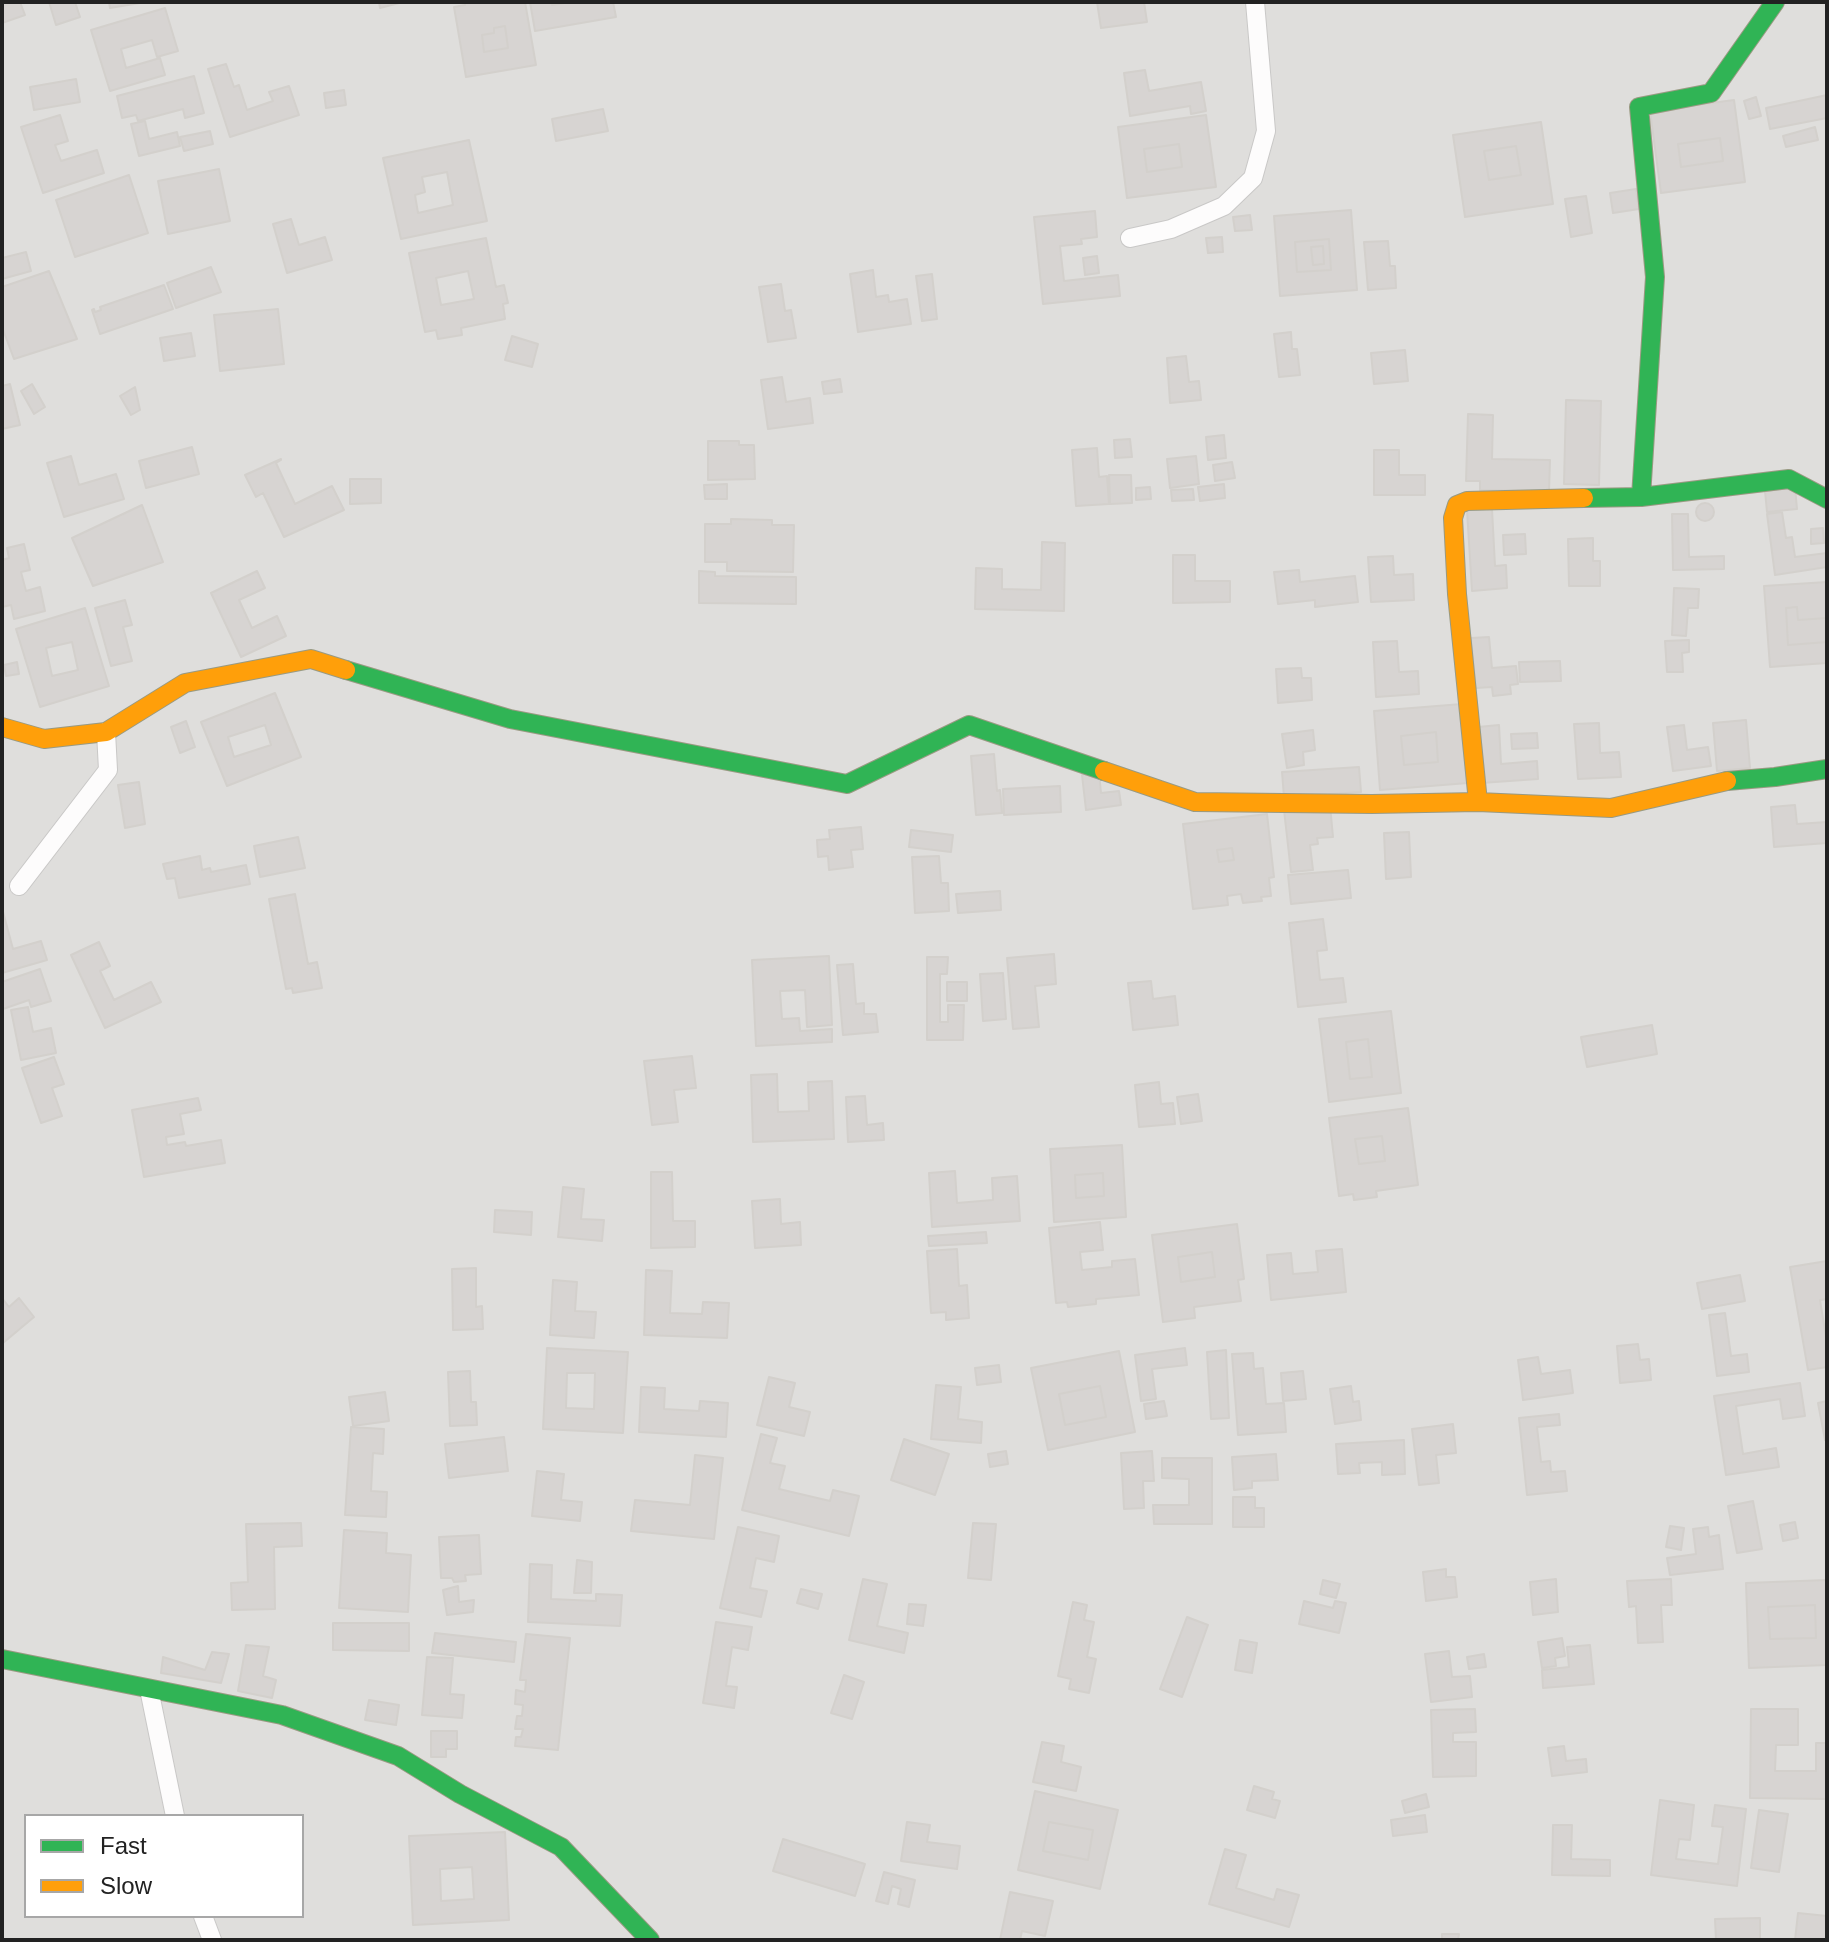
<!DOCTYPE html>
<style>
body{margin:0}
#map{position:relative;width:1829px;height:1942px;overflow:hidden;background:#f0eeeb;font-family:Helvetica,sans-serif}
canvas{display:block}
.frame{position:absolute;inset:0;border:4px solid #222;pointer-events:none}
.legend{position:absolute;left:24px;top:1814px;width:280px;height:104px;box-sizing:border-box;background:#fff;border:2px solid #a7a7a7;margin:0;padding:10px 14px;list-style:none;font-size:24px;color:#222}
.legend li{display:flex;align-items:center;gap:16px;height:40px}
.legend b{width:40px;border:2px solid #a7a7a7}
</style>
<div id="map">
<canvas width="1829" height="1942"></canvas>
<div class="frame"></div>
<ul class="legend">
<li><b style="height:10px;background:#30b455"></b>Fast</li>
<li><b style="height:10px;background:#ff9f0a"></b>Slow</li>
</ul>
</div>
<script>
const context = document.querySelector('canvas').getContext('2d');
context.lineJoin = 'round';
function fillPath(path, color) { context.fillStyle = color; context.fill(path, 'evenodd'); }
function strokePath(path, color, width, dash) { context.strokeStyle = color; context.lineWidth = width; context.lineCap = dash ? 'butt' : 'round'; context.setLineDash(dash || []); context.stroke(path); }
fillPath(new Path2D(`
 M2 2H1827V1940H2ZM26 1816H302V1916H26Z`), '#dfdedc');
const building = new Path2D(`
 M2 2H20L25 15 2 23Z
 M49 2H75L80 17 56 25Z
 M109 2H140V3L110 8Z
 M379 2H403L380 8Z
 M465 2H525L536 65 466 77 454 7 465 5ZM505 26 508 48 484 52 482 35 494 33V28Z
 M530 2H551L552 5 571 2H613L616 17 535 31Z
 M1097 2H1144L1147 22 1101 28Z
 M165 8 178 51 157 57 152 40 121 49 126 68 160 58 165 75 110 91 91 30Z
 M505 26 508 48 484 52 482 35 494 33V28Z
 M226 64 234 87 239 85 247 110 273 101 269 92 289 86 299 115 230 137 208 69Z
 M1145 70 1149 91 1201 82 1206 111 1191 114 1190 106 1130 116 1124 73Z
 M194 76 204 113 185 118 183 109 138 121 136 115 122 118 117 96Z
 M76 79 80 102 34 110 30 87Z
 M344 90 346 105 326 108 324 93Z
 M1827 95V118L1770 129 1766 108Z
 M1756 97 1761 116 1749 119 1744 101Z
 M1734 100 1745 182 1661 193 1650 111ZM1720 138 1723 161 1681 167 1678 144Z
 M603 109 608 131 556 141 552 119Z
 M60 115 68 141 55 145 61 161 97 150 104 173 43 193 21 127Z
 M1206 115 1216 187 1127 198 1118 127ZM1179 144 1182 167 1147 172 1144 149Z
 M145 121 149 139 177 132 180 146 139 156 131 124Z
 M1541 122 1553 204 1465 217 1453 135ZM1516 146 1521 175 1489 180 1484 151Z
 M1815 127 1818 140 1786 147 1783 136Z
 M210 131 213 144 184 151 180 137Z
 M1720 138 1723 161 1681 167 1678 144Z
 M469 140 487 221 401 239 383 158ZM447 172 453 205 418 213 415 195 425 192 422 177Z
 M1179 144 1182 167 1147 172 1144 149Z
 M1516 146 1521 175 1489 180 1484 151Z
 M219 169 230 221 168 234 158 181Z
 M129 175 148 233 75 257 56 200Z
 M1636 189 1639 209 1613 213 1610 193Z
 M1586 196 1592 233 1571 237 1565 199Z
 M1351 210 1357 290 1280 296 1274 216ZM1329 239 1331 270 1297 272 1295 242Z
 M1095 211 1097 237 1081 239 1082 244 1060 246 1064 281 1118 275 1120 296 1043 304 1034 217Z
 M1250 215 1252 230 1235 231 1233 217Z
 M291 219 299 245 325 237 332 260 287 273 273 224Z
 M1222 237 1223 252 1208 253 1206 238Z
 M486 238 496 287 504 285 508 303 503 304 505 319 461 328 462 335 438 339 436 330 425 332 409 253ZM468 271 474 299 441 305 436 278Z
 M1329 239 1331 270 1297 272 1295 242ZM1323 246 1324 264 1313 265 1311 247Z
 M1388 241 1390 266H1395L1396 288 1368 290 1364 242Z
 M1323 246 1324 264 1313 265 1311 247Z
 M26 252 31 271 2 279V258Z
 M1097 256 1099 273 1085 275 1083 258Z
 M211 267 221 292 176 308 167 283Z
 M873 270 876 297 888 295 889 302 907 299 911 324 858 332 850 274Z
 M49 271 77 339 14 359 2 327V287Z
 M932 274 937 319 922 321 916 276Z
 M781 284 785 311 791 310 796 338 768 342 759 287Z
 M164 285 173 309 100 334 92 310 94 309 95 312 101 310 100 307Z
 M278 309 284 364 220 371 214 315Z
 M1291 332 1292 349H1297L1300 375 1279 377 1274 334Z
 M191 333 195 356 164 361 160 338Z
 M512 336 538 344 532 367 505 360Z
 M1405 350 1408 381 1374 384 1371 353Z
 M1186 356 1189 382 1199 381 1201 400 1170 403 1167 358Z
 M782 377 786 402 810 398 813 423 768 429 761 380Z
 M840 379 842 392 824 394 822 382Z
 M10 384 20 425 2 429V386Z
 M32 384 45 407 34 414 21 391Z
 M135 387 140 410 131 415 120 396Z
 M1566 400 1601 401 1599 485 1564 484Z
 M1468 414 1493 415 1492 459 1550 460 1549 491 1480 490V481H1466Z
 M1224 435 1226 458 1208 460 1206 437Z
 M1130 439 1132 457 1115 458 1114 440Z
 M708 441H739V445H754L755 479 708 480Z
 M192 447 199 474 146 488 139 461Z
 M1097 448 1099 477 1107 476 1109 504 1076 506 1072 450Z
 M1374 450H1399V475H1425V495H1374Z
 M71 456 79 485 116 474 124 499 64 517 47 463Z
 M1196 456 1199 484 1170 488 1167 459Z
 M281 459V460L276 463 295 504 332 486 344 510 284 537 263 493 256 497 245 475Z
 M1232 462 1235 478 1215 481 1213 465Z
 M1109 475H1131L1132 503 1110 504Z
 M350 479H381V503L350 504Z
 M727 484V499H705L704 485Z
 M1224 484 1225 498 1200 501 1198 487Z
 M1150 487 1151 499 1136 500V488Z
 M1795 487 1797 509 1767 512 1765 491Z
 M1193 489 1194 500 1172 501 1171 490Z
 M1696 512a9 9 0 1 1 18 0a9 9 0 1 1-18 0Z
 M142 505 163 562 93 586 72 538Z
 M1492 509 1495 566 1506 565 1507 588 1472 591 1467 510Z
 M1782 512 1786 538 1792 537 1795 557 1827 553V567L1775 575 1767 514Z
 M1672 514H1688L1689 557 1724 556V569L1673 570Z
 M731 519 772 520V525H794L793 572 727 571V562H705V524H731Z
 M1823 528 1824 543 1811 544V529Z
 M1525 534 1526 554 1504 555 1503 535Z
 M1593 538V561H1600V586H1569L1568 539Z
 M1042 542 1065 543 1064 611 975 609 976 568 1002 569V589L1041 590Z
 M24 544 30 570 21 572 26 591 40 587 45 611 14 619 11 605 2 607V560L9 558 7 548Z
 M1173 555H1195V581H1230V602L1173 603Z
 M1393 556 1394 575 1413 574 1414 600 1371 602 1368 557Z
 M1299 570 1300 582 1355 576 1358 602 1315 607V600L1278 604 1274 572Z
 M257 571 265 588 239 600 252 628 277 616 286 636 241 657 211 593Z
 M699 571 715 572V576L796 577V604L699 603Z
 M1827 582V618L1798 620 1797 607 1786 608 1788 645 1827 642V663L1770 667 1764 586Z
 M1674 588 1699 589 1698 608H1688L1686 636 1672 635Z
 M125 600 132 625 123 627 132 661 111 666 95 608Z
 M1797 607 1798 620 1827 618V642L1788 645 1786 608Z
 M85 608 109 686 40 707 16 629ZM72 642 78 670 52 676 46 648Z
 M1489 637 1492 668 1516 666 1518 684 1510 685 1511 694 1493 696 1492 687 1476 688 1471 638Z
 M1689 640V652L1682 653 1683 672H1667L1665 641Z
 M1397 641 1399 672 1418 671 1419 694 1376 697 1373 642Z
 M1560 661 1561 681 1520 682 1519 662Z
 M17 662 19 674 6 676 4 665Z
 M1301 668 1302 678H1311L1312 700 1278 703 1276 669Z
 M275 693 301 757 227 786 201 722ZM265 725 271 745 234 757 228 737Z
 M1462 704 1468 783 1380 790 1374 711ZM1436 732 1438 762 1404 765 1401 736Z
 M1746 720 1750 768 1717 771 1713 723Z
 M186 721 195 747 180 753 171 727Z
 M1599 723 1600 753 1619 752 1621 777 1578 779 1574 724Z
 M1499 725 1501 764 1537 761 1538 779 1481 783 1478 727Z
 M1684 725 1687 750 1708 747 1711 766 1673 771 1667 727Z
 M1313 730 1315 750 1303 752 1304 765 1287 768 1282 734Z
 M1436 732 1438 762 1404 765 1401 736Z
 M1537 733 1538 748 1512 749 1511 734Z
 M994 754 997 791 1000 790 1002 813 976 815 971 756Z
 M1359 767 1361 792 1284 797 1282 772Z
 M1099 773 1101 793 1119 791 1121 805 1086 810 1082 775Z
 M139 782 145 824 125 828 118 785Z
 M1060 786 1061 812 1004 815 1003 789Z
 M1330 805 1333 837 1317 838 1318 844 1310 845 1313 870 1291 872 1284 810Z
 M1795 805 1797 824 1827 822V843L1774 847 1771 807Z
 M1267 814 1274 877 1269 878 1271 896 1261 897 1262 901 1243 903 1241 894 1227 896 1228 905 1193 909 1183 824ZM1232 848 1234 860 1219 862 1217 850Z
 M861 827 863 849 851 850 853 867 829 870 828 856 818 857 817 840 830 839 829 830Z
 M911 830 953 835 951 852 909 847Z
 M1409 832 1411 877 1386 879 1384 833Z
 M298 837 305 868 260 877 254 846Z
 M1232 848 1234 860 1219 862 1217 850Z
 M200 856 202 870 210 868 211 872 246 865 250 884 179 898 175 878 167 879 163 864Z
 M939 856 941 883H948L949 911 915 913 912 857Z
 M1348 870 1351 898 1291 904 1288 875Z
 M1000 891 1001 910 958 913 956 894Z
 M295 894 308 964 317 962 322 988 293 993 292 988 286 989 269 899Z
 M2 908 13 949 41 941 47 960 2 973Z
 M1323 919 1327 950 1317 951 1320 980 1343 978 1346 1002 1298 1007 1289 923Z
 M99 942 110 966 100 971 114 1000 151 982 161 1002 105 1028 71 955Z
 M1054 954 1056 984 1035 986 1039 1027 1013 1029 1007 958Z
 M829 956 832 1025 807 1027 805 990 780 991 782 1019 799 1018 800 1031 832 1029V1042L756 1046 752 960Z
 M927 957H948L947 974H940V1022H948V1005H964L963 1040H927Z
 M853 964 856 1004 864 1003V1014H876L878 1032 843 1035 837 965Z
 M40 969 51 1001 31 1007 29 1000 3 1009 2 982Z
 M1003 973 1006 1019 983 1021 980 974Z
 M1151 981 1153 999 1175 996 1178 1025 1133 1030 1128 983Z
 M947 982H967V1001H947Z
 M28 1007 33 1032 51 1028 56 1053 21 1060 11 1010Z
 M1391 1011 1401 1093 1329 1102 1319 1019ZM1368 1039 1372 1077 1350 1079 1346 1042Z
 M1652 1025 1657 1054 1587 1067 1581 1037Z
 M1368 1039 1372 1077 1350 1079 1346 1042Z
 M692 1056 696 1088 674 1090 678 1122 652 1125 644 1061Z
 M54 1057 64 1084 52 1088 62 1116 41 1123 22 1068Z
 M777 1074 778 1112 809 1111 808 1082 832 1081 834 1139 753 1142 751 1075Z
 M1159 1082 1161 1104 1173 1103 1175 1124 1139 1127 1135 1085Z
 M1198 1094 1202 1121 1181 1124 1177 1097Z
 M865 1096 867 1125 883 1123 884 1140 848 1142 846 1097Z
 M198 1098 201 1110 180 1114 184 1134 166 1137 167 1145 185 1142 186 1146 221 1140 225 1163 144 1177 132 1110Z
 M1408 1108 1418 1185 1376 1191 1377 1197 1354 1200 1353 1194 1339 1196 1329 1118ZM1382 1136 1385 1161 1359 1164 1355 1139Z
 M1382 1136 1385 1161 1359 1164 1355 1139Z
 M1122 1145 1126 1217 1054 1222 1050 1149ZM1103 1173 1104 1196 1076 1198 1075 1175Z
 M955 1171 957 1203 993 1200 992 1178 1017 1176 1020 1221 932 1227 929 1173Z
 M651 1172H672L673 1221H695V1247L651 1248Z
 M1103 1173 1104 1196 1076 1198 1075 1175Z
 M563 1187 584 1189 581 1219 604 1220 602 1241 558 1237Z
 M780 1199 781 1224 800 1222 801 1245 755 1248 752 1201Z
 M495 1210 532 1212 531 1235 494 1232Z
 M1100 1222 1103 1250 1080 1252 1082 1270 1112 1267V1261L1135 1259 1139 1295 1096 1299V1304L1068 1307 1067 1302 1056 1303 1049 1228Z
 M1237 1224 1244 1279 1238 1280 1241 1301 1194 1307 1195 1318 1163 1322 1152 1235ZM1212 1252 1215 1277 1181 1282 1178 1257Z
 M986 1232 987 1243 929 1246 928 1236Z
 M957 1249 959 1286 967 1285 969 1318 946 1320V1312L931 1313 927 1251Z
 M1342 1249 1346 1292 1271 1300 1267 1255 1291 1253 1293 1274 1318 1272 1316 1251Z
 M1212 1252 1215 1277 1181 1282 1178 1257Z
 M1827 1261V1299L1820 1300 1827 1343V1367L1808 1370 1790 1267Z
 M476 1268V1307L482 1306 483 1329 453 1330 452 1269Z
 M646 1270 672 1271 670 1313 702 1314 703 1302 729 1303 727 1338 644 1335Z
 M1740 1275 1745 1301 1702 1309 1697 1283Z
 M553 1280 577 1282 575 1311 596 1312 594 1338 550 1335Z
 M2 1298 9 1307 19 1298 34 1317 3 1343Z
 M1725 1313 1731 1356 1747 1354 1749 1372 1717 1376 1709 1315Z
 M1638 1344 1640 1360 1649 1359 1651 1380 1620 1383 1617 1346Z
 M547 1348 628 1352 623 1433 543 1429ZM567 1373H595L594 1409 566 1408Z
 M1185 1348 1187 1365 1152 1369 1156 1399 1141 1401 1135 1355Z
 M1226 1350 1229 1418 1211 1419 1207 1352Z
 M1119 1351 1135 1432 1048 1450 1031 1368ZM1100 1386 1106 1417 1065 1425 1059 1394Z
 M1253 1353 1254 1369 1263 1368 1266 1404 1284 1403 1286 1432 1238 1435 1232 1354Z
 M1538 1357 1541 1374 1570 1370 1573 1393 1523 1400 1518 1360Z
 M999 1365 1001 1382 977 1385 975 1368Z
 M470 1371 471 1402H476L477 1425 450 1426 448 1372Z
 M1303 1371 1306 1399 1283 1401 1281 1373Z
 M769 1377 795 1383 789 1407 810 1412 804 1436 757 1425Z
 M1800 1383 1805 1416 1783 1419 1780 1399 1736 1406 1743 1454 1776 1448 1779 1467 1726 1475 1714 1396Z
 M936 1385 961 1387 958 1419 982 1422 981 1443 931 1439Z
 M1100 1386 1106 1417 1065 1425 1059 1394Z
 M1351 1386 1353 1402 1359 1401 1361 1420 1335 1424 1330 1389Z
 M641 1387 665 1388 664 1409 699 1411 700 1401 728 1403 726 1437 639 1432Z
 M385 1392 389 1421 353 1426 349 1397Z
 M1164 1401 1167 1416 1146 1419 1144 1404Z
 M1827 1401V1439L1825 1440 1818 1403Z
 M1559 1414 1560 1425 1537 1427 1541 1462 1550 1461 1551 1472 1565 1471 1567 1491 1527 1495 1519 1418Z
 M1453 1424 1456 1453 1436 1455 1439 1483 1419 1485 1412 1429Z
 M351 1427 384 1429 383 1454 373 1453 371 1491 387 1492 386 1517 345 1515Z
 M761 1434 777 1438 770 1463 785 1466 779 1489 830 1501 833 1490 859 1496 849 1536 742 1510Z
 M504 1437 508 1471 449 1478 445 1444Z
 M904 1439 949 1454 935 1495 891 1480Z
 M1404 1440 1405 1474 1382 1475V1462L1359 1463 1360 1473 1338 1474 1336 1444Z
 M1006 1451 1008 1464 990 1467 988 1454Z
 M1152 1451 1154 1481H1143L1144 1508 1124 1509 1121 1453Z
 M1276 1454 1278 1480 1252 1481V1488L1234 1490 1232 1457Z
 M695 1455 723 1458 714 1539 631 1531 635 1500 690 1505Z
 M1162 1458H1212V1524H1154L1153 1505H1189V1479L1162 1478Z
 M537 1471 564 1474 561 1500 582 1502 580 1521 532 1516Z
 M1233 1497H1255V1508H1264V1527H1233Z
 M1753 1501 1762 1549 1737 1553 1728 1506Z
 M1795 1522 1798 1538 1783 1541 1780 1525Z
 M301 1523 302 1546 274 1547 275 1609 232 1610 231 1583 248 1582 246 1524Z
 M973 1523 996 1524 991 1580 968 1578Z
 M1670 1526 1684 1528 1681 1550 1666 1547Z
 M738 1527 779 1536 774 1562 756 1558 750 1588 767 1591 761 1617 720 1608Z
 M1708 1527 1709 1537 1719 1535 1723 1569 1670 1575 1667 1558 1696 1554 1693 1529Z
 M344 1530 387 1533 386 1553 411 1555 408 1612 339 1608Z
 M479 1535 481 1574 465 1575 466 1581 454 1582 452 1578H441L439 1537Z
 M577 1560 592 1562 591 1593H574Z
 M530 1564 552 1565 551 1599 596 1601V1594L622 1595 620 1626 528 1622Z
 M1446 1569V1577H1455L1457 1597 1426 1601 1423 1572Z
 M863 1579 887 1584 877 1626 908 1633 904 1653 849 1640Z
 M1556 1579 1558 1612 1533 1615 1530 1582Z
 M1671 1579 1672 1605H1661L1663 1642 1638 1643 1636 1606 1629 1607 1627 1581Z
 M1323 1580 1340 1584 1336 1598 1320 1594Z
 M1827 1580V1665L1749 1668 1746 1583ZM1815 1605 1816 1638 1770 1639 1768 1607Z
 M458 1586 459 1602 474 1600 473 1612 447 1615 443 1590Z
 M801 1589 822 1594 818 1609 797 1603Z
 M1304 1601 1333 1608 1335 1601 1346 1603 1339 1633 1299 1624Z
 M1073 1602 1087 1605 1084 1620 1094 1622 1087 1657 1096 1659 1089 1693 1069 1689 1071 1679 1058 1676Z
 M909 1604 926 1605 923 1626 907 1624Z
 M1815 1605 1816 1638 1770 1639 1768 1607Z
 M1187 1617 1208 1625 1182 1697 1160 1689Z
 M716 1622 752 1627 748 1650 732 1647 726 1686 737 1687 734 1708 703 1703Z
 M333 1623H409V1651L333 1650Z
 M435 1633 516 1642 514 1662 432 1653Z
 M526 1634 570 1638 558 1750 515 1746 516 1737H521L523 1729H515L517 1716H522L523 1705 515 1704 516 1690 525 1692 526 1680H520Z
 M1562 1638 1565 1656 1555 1658 1556 1666 1542 1668 1538 1642Z
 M1240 1640 1257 1643 1252 1673 1235 1670Z
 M246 1645 269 1647 263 1676 276 1680 272 1698 238 1691Z
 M1590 1645 1594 1684 1543 1688 1542 1670 1569 1667 1567 1647Z
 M1449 1651 1452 1677 1470 1676 1472 1697 1431 1702 1425 1654Z
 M212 1652 229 1654 221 1683 161 1673 163 1657 205 1670Z
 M1484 1654 1486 1667 1469 1669 1467 1657Z
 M427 1657 453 1658 450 1694 464 1695 462 1718 422 1715Z
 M844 1675 864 1682 852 1719 831 1713Z
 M369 1700 399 1705 396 1725 365 1720Z
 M1475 1709 1476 1732 1453 1733V1742H1476V1776L1433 1777 1431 1710Z
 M1751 1709H1798V1745H1776L1775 1771H1816V1743H1827V1799L1750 1798Z
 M431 1731H457V1749H446V1757H431Z
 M1042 1742 1064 1746 1061 1762 1081 1767 1076 1791 1033 1782Z
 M1564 1746 1566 1761 1586 1759 1587 1772 1552 1776 1548 1748Z
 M1254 1786 1274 1792 1272 1799 1280 1801 1275 1818 1247 1810Z
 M1035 1791 1118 1810 1100 1889 1018 1870ZM1049 1822 1093 1830 1088 1860 1043 1851Z
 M1426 1794 1429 1807 1405 1813 1402 1801Z
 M1660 1800 1694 1805 1690 1840 1679 1839 1676 1859 1718 1864 1723 1827 1712 1826 1715 1805 1746 1809 1737 1886 1651 1875Z
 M1759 1810 1788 1814 1779 1872 1751 1868Z
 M1425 1815 1427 1832 1393 1836 1391 1820Z
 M907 1822 930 1825 927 1842 960 1846 957 1869 901 1861Z
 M1049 1822 1093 1830 1088 1860 1043 1851Z
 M1553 1825H1572L1571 1859 1610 1860V1876L1552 1875Z
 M505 1832 509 1920 413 1925 409 1836ZM472 1867 474 1899 441 1901 440 1869Z
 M783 1839 865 1864 855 1896 773 1871Z
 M1225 1849 1246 1855 1236 1888 1274 1900 1277 1889 1299 1895 1289 1927 1209 1904Z
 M884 1872 915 1880 909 1907 898 1904 901 1889 892 1886 888 1904 876 1901Z
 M1010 1892 1053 1901 1045 1936 1022 1931 1020 1940H1000Z
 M1798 1913 1827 1916V1940H1795Z
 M1760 1918V1940H1716L1715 1919Z
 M1442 1934H1459L1458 1940H1442Z`);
fillPath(building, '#d7d4d2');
strokePath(building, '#d3d0cc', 2);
const street = new Path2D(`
 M1130 238 1171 229 1224 206 1253 178 1266 131 1255 2
 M19 886 108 770 106 732
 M149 1689 175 1816
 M203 1916 212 1940`);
const fast = new Path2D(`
 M1641 497 1655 277 1639 107 1711 93 1775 2
 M1584 498 1641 497 1789 479 1827 499
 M346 670 510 719 847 784 969 725 1104 771
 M1727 781 1775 777 1827 769
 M2 1659 282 1715 398 1756 460 1794 561 1847 650 1940`);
const slow = new Path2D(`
 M2 727 44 739 106 732 185 683 311 659 346 670
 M1104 771 1195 802 1372 804 1478 802 1611 808 1727 781
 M1478 802 1457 594 1453 518 1457 505 1467 501 1584 498`);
strokePath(street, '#c9c8c7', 20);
strokePath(fast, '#999a82', 20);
strokePath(slow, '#999a82', 20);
strokePath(street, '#fdfcfc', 18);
strokePath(fast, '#30b455', 18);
strokePath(slow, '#ff9f0a', 18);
</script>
